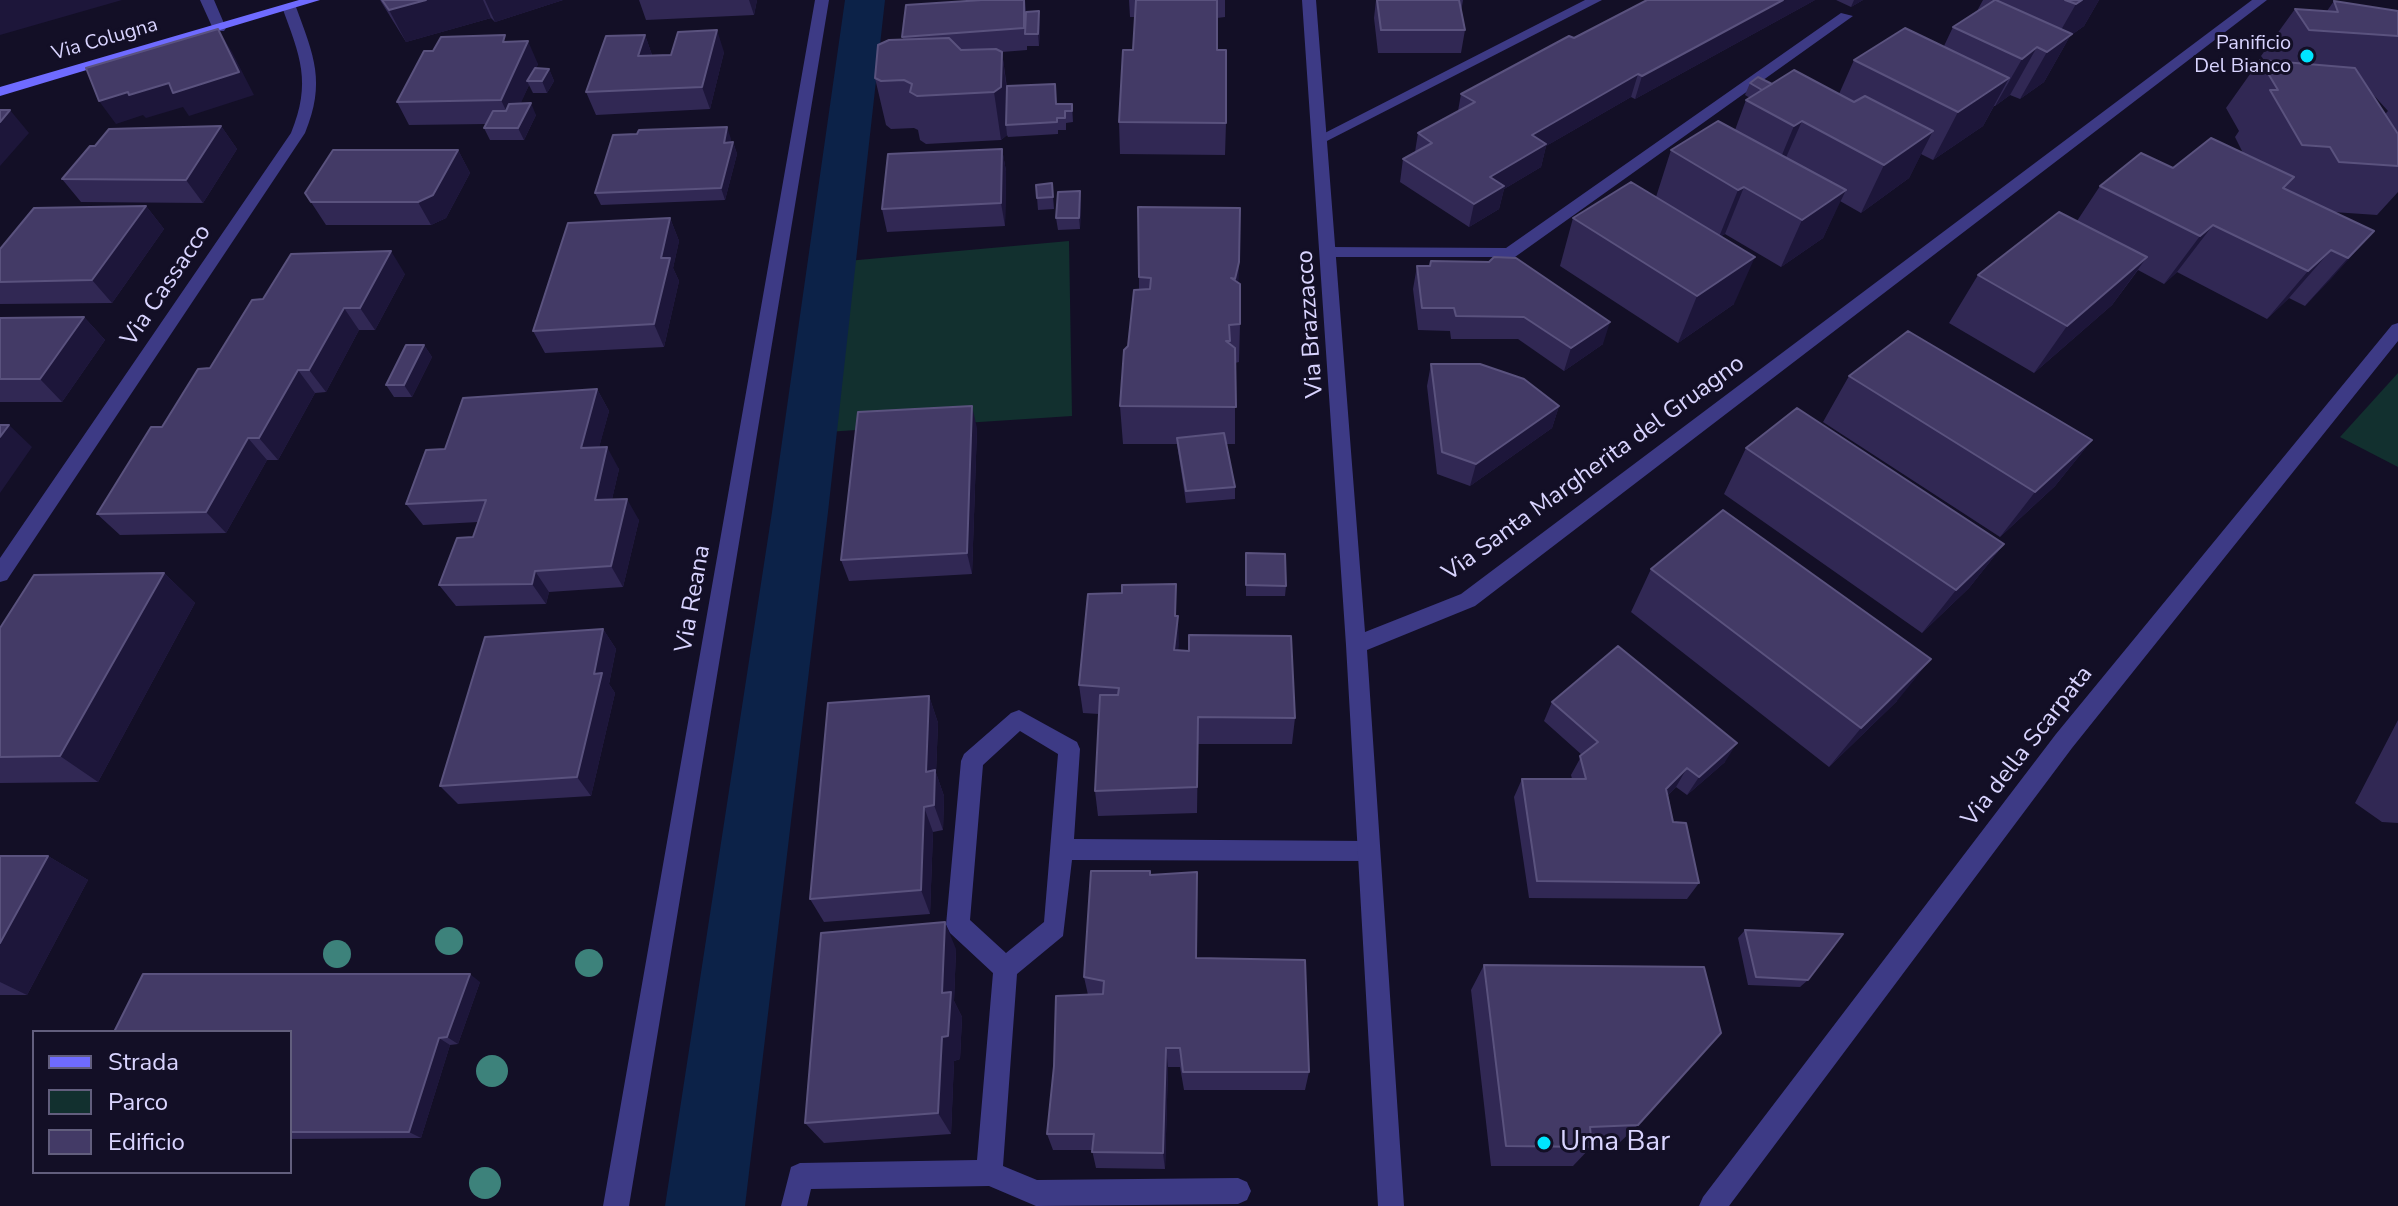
<!DOCTYPE html>
<style>
body{margin:0}
#map{position:relative;width:2398px;height:1206px;overflow:hidden;background:#130f26;font-family:"Nunito Sans",sans-serif}
canvas{display:block}
.legend{position:absolute;left:32px;top:1030px;width:260px;height:144px;box-sizing:border-box;background:#130f26;border:2px solid #625e7d;margin:0;padding:10px 14px;list-style:none;font-size:24px;color:#d9d4ff}
.legend li{display:flex;align-items:center;gap:16px;height:40px}
.legend b{width:40px;border:2px solid #625e7d}
</style>
<div id="map">
<canvas width="2398" height="1206"></canvas>
<ul class="legend">
<li><b style="height:10px;background:#6f6bff"></b>Strada</li>
<li><b style="height:22px;background:#12302f"></b>Parco</li>
<li><b style="height:22px;background:#433a66"></b>Edificio</li>
</ul>
</div>
<script>
const context = document.querySelector('canvas').getContext('2d');
context.lineJoin = 'round';
function fillPath(path, color) { context.fillStyle = color; context.fill(path, 'evenodd'); }
function strokePath(path, color, width, dash) { context.strokeStyle = color; context.lineWidth = width; context.lineCap = dash ? 'butt' : 'round'; context.setLineDash(dash || []); context.stroke(path); }
function label(font, color, halo, rows, align = 'center') {
  context.font = font + ' "Nunito Sans",sans-serif'; context.lineWidth = 6; context.setLineDash([]); context.textBaseline = 'middle'; context.strokeStyle = halo; context.fillStyle = color; for (const [text, x, y, turn = 0] of rows) {
    context.save(); context.translate(x, y); context.rotate((+turn || 0) * Math.PI / 180); context.textAlign = isNaN(turn) ? turn : align; if (halo) context.strokeText(text, 0, 0); context.fillText(text, 0, 0); context.restore();
  }
}
fillPath(new Path2D(`
 M1069 241 1072 416 826 432 847 261Z
 M2398 373V467L2340 437Z`), '#12302f');
fillPath(new Path2D(`
 M845 0H885L828 512 745 1206H665L772 512Z`), '#0c2248');
fillPath(new Path2D(`
 M200 0H214L226 28 224 31H214Z
 M1585 0H1602L1325 142 1320 143 1313 139Z
 M1841 13 1853 16 1515 257H1330L1322 252 1330 247 1506 248Z
 M1019 710 1077 742 1080 749 1074 839 1369 841 1377 844 1380 851 1377 858 1369 861 1072 860 1063 936 1017 974 1003 1166 1037 1180 1238 1178 1247 1182 1251 1191 1247 1200 1238 1204 1036 1206 989 1186 811 1189 807 1206H781L791 1167 800 1163 977 1160 993 973 950 933 946 925 961 761 964 754 1011 713ZM1020 731 1058 754 1044 922 1006 953 970 920 983 765Z`), '#3d3a85');
fillPath(new Path2D(`
 M815 0H829L629 1206H603Z
 M1302 0H1316L1365 632 1461 594 2252 0H2267L1475 606 1367 650 1404 1206H1378L1346 645Z
 M289 3 296 7C314 56 326 82 305 133L7 580 0 582V558L291 133C312 82 300 56 282 7Z
 M2398 323V341L2072 748 1729 1206H1699L1703 1197 2056 734 2392 325Z`), '#3d3a85');
fillPath(new Path2D(`
 M299 0H320L0 96V87Z`), '#6f6bff');
context.fillStyle = '#3d827b';
for (const [x, y, r] of [
 [449,941,14],
 [337,954,14],
 [589,963,14],
 [492,1071,16],
 [485,1183,16]
]) { context.beginPath(); context.arc(x, y, r, 0, 2 * Math.PI); context.fill(); }
fillPath(new Path2D(`
 M380 0H563L495 22 491 18 406 42Z
 M639 0H757L754 15 646 20Z
 M1025 0 1026 12 1040 23 1039 46H1027V50L1002 52 1007 88 1057 104H1072L1073 122 1066 123V130H1058V134L1008 137 1007 135 1001 140 926 144 920 140 918 130 914 128 891 129 886 125 875 78 903 39 902 37Z
 M1129 0H1225V17L1217 18V50L1226 123 1225 155 1120 154 1119 122 1133 50 1135 17H1130Z
 M1376 0H1463L1461 12 1465 30 1461 53H1378L1374 18Z
 M1815 0 1635 99 1631 97 1546 146 1541 167 1504 189 1499 209 1469 227 1400 182 1403 159 1415 152 1418 133 1458 111 1461 94 1574 38Z
 M1836 0H1863L1851 7Z
 M1983 0H2099L2084 26 2070 36 2044 82 2020 99 2010 95 1995 106H1994L1983 126 1933 160 1921 154 1909 178 1861 213 1840 201 1823 238 1781 267 1725 234 1721 236 1734 304 1678 343 1560 266 1573 218 1656 197 1671 150 1735 130 1746 100 1750 98 1745 95 1750 83 1772 84 1839 94 1854 60 1944 46 1953 27 1977 11Z
 M2334 1 2398 11V192L2377 215 2333 212 2374 231 2305 306 2289 298 2267 319 2177 272 2164 284 2138 270 2112 305 2034 373 1949 323 1978 275 2077 221 2100 186 2243 153 2235 137 2239 131 2226 108 2260 60H2264L2261 56 2295 9 2327 11ZM2370 91 2388 111 2385 114Z
 M645 35 652 55 724 52 710 109 596 115 586 92Z
 M508 42 538 64 536 68 549 69 554 81 547 93H533L529 85 520 104 536 115 524 140H490L484 128 486 124 409 125 397 102Z
 M221 126 237 149 203 203 81 202 62 179Z
 M731 139 730 142H733L737 154 725 200 601 205 595 193Z
 M1002 149 1006 171 1005 226 887 232 882 209Z
 M458 150 470 173 446 218 431 225H326L305 193Z
 M1052 183 1054 209 1038 210 1036 185Z
 M1080 191 1081 203 1080 229 1058 230 1056 218Z
 M146 206 164 229 112 303 0 304V249Z
 M1240 208 1238 283 1240 324 1239 362 1235 363V444H1226L1235 487V499L1186 503 1177 444H1123L1120 406 1128 346 1139 290V277Z
 M670 218 679 241 673 268 679 281 664 347 545 353 533 331Z
 M1417 266 1603 344 1564 371 1518 339H1451L1450 331 1418 330 1413 289Z
 M405 274 375 330H359L326 392 315 393 278 460H267L226 533 120 535 97 514 162 427 210 368 263 299Z
 M84 317 105 340 62 402H0V318Z
 M424 345 432 357 412 397H394L386 385Z
 M1431 364 1559 406 1552 428 1470 486 1437 474 1427 386Z
 M1849 376 2092 440 2055 486 2000 537 1823 422Z
 M597 389 609 411 599 447 619 469 612 499 639 520 623 587 549 592 546 604 456 606 439 585 473 537 478 522 423 525 406 504 445 449Z
 M977 428 972 574 849 581 841 560Z
 M1746 448 2004 544 1969 588 1922 633 1724 494Z
 M1246 553 1286 586 1285 596H1246Z
 M1651 569 1897 701 1829 767 1631 612Z
 M164 573 195 603 98 782 0 783V628Z
 M1177 616H1178V650L1295 718 1292 744H1198L1197 813 1098 816 1095 791 1099 714 1083 713 1079 685Z
 M603 629 616 649 609 684 615 693 591 796 458 804 440 786Z
 M929 696 938 723 936 773 944 796 943 830 933 832 930 914 824 922 810 899Z
 M1552 702 1725 762 1687 795 1676 787 1668 795 1673 822 1699 883 1687 899 1529 898 1514 797 1522 779H1572L1571 775 1582 755 1544 721Z
 M2398 720V823L2382 822 2355 803Z
 M0 856H48L88 880 27 995H0Z
 M1150 875 1196 958 1309 1072 1305 1090H1184L1180 1067H1168L1165 1169 1096 1168 1092 1150H1053L1047 1134 1088 995 1084 977Z
 M1745 930 1808 980 1800 987 1748 985 1738 938Z
 M956 949 954 1001 962 1017 960 1059 954 1061 951 1134 824 1143 805 1123Z
 M1484 965 1638 1125 1617 1145 1592 1146 1573 1166H1491L1471 990Z
 M480 982 458 1044 450 1045 421 1138 290 1139V1032Z`), '#312854');
fillPath(new Path2D(`
 M0 0H122L0 35Z
 M426 0H483L491 18 406 42 389 10Z
 M485 0H563L495 22Z
 M749 0H757L754 15Z
 M1783 0H1815L1635 99 1642 76Z
 M1854 0H1863L1851 7Z
 M2082 0H2099L2084 26 2070 36 2044 82 2020 99 2047 52 2050 49 2076 4Z
 M1039 11 1040 23 1039 46 1038 34Z
 M218 29 232 52 254 95 189 116 183 107 146 118 143 115 116 124 99 101Z
 M717 30 724 52 710 109 702 87Z
 M645 35 653 58 638 56Z
 M528 41 538 64 530 81H527L529 85 512 123 501 100Z
 M2037 47 2010 95 1995 106 2022 59Z
 M1002 52 1008 100 1006 125 1007 135 1001 140 994 92Z
 M549 69 554 81 547 93 542 81Z
 M1638 74 1631 97 1546 146 1541 167 1504 189 1499 209 1469 227 1474 204 1490 177 1532 135Z
 M2009 78 1983 126 1933 160 1958 112Z
 M531 103 536 115 524 140 518 128Z
 M10 110 29 133 0 166V122Z
 M1802 121 1781 169 1774 174 1794 126Z
 M221 126 237 149 203 203 186 180Z
 M727 127 731 139 728 154 724 143Z
 M1933 131 1909 178 1861 213 1884 165Z
 M733 142 737 154 725 200 721 188Z
 M1002 149 1006 171 1005 226 1001 203Z
 M458 150 470 173 446 218 431 225 418 202Z
 M1744 187 1725 234 1719 237 1738 190Z
 M1846 190 1823 238 1781 267 1802 220Z
 M1080 191 1081 203 1080 229 1079 218Z
 M146 206 164 229 112 303 92 280Z
 M670 218 679 241 673 268 679 281 664 347 654 324 661 258Z
 M2213 225 2177 272 2164 284 2200 236Z
 M2374 231 2331 279 2305 306 2348 258Z
 M2331 250 2289 298 2267 319 2308 271Z
 M391 251 405 274 375 330 360 308Z
 M1755 257 1734 304 1678 343 1697 296Z
 M2147 257 2112 305 2034 373 2067 326Z
 M1239 262 1238 301 1234 317 1235 279Z
 M344 308 359 330 326 392 309 370Z
 M84 317 105 340 62 402 40 379Z
 M1610 322 1603 344 1564 371 1571 348Z
 M424 345 432 357 412 397 404 385Z
 M298 370 315 393 278 460 259 438Z
 M597 389 609 411 593 470 581 448Z
 M972 406 977 428 972 574 967 553Z
 M1559 406 1552 428 1470 486 1476 464Z
 M9 425 32 447 0 493V437Z
 M248 438 267 460 226 533 206 512Z
 M2092 440 2055 486 2000 537 2035 492Z
 M607 447 619 469 607 521 595 500Z
 M627 499 639 520 623 587 611 566Z
 M2004 544 1969 588 1922 633 1956 590Z
 M535 571 549 592 546 604 532 584Z
 M164 573 195 603 98 782 60 756Z
 M1176 584V631L1178 616 1179 645 1174 678V650Z
 M603 629 616 649 609 684 615 693 591 796 577 777 594 674Z
 M1931 659 1897 701 1829 767 1861 728Z
 M929 696 938 723 936 773 944 796 943 830 934 805 926 772Z
 M1737 743 1725 762 1687 795 1699 777Z
 M1687 768 1676 787 1655 807 1666 789Z
 M924 807 933 832 930 914 921 890Z
 M48 856 88 880 27 995 0 982V943Z
 M945 922 956 949 954 1001 962 1017 960 1059 954 1061 951 1134 938 1113Z
 M470 974 480 982 458 1044 447 1037Z
 M439 1038 450 1045 421 1138 409 1132Z
 M1166 1048 1168 1067 1165 1169 1163 1153Z`), '#1d163a');
const building = new Path2D(`
 M382 0H426L389 10Z
 M982 0H1024V28L902 37 906 5Z
 M1136 0H1217V50H1226V123L1119 122 1123 50H1133Z
 M1377 0H1459L1465 30H1381Z
 M1647 0H1783L1642 76 1638 74 1532 135 1546 144 1490 177 1504 186 1474 204 1403 159 1432 143 1418 133 1475 102 1461 94 1569 36 1574 38Z
 M1995 0H1996L2072 34 2047 52 2037 47 2022 59 1953 27Z
 M2065 0H2082L2076 4Z
 M2334 1 2398 11V36L2309 30 2295 9 2338 12Z
 M1039 11 1038 34H1025L1026 12Z
 M1905 28 2009 78 1958 112 1854 60Z
 M218 29 239 72 173 93 169 83 129 95 128 92 99 101 86 68Z
 M717 30 702 87 586 92 606 36 645 35 638 56 671 55 678 32Z
 M505 35 503 42 528 41 501 100 397 102 424 51H433L441 37Z
 M949 38 961 50 996 49 1002 52 1001 87 994 92 917 96 910 92 912 84 904 80 881 81 875 78 878 45 889 40Z
 M2260 60 2355 68 2398 134V166L2339 162 2330 147 2302 145 2270 90H2278Z
 M535 68 549 69 542 81H527Z
 M1794 70 1854 102 1865 96 1933 131 1884 165 1802 121 1794 126 1746 100Z
 M1758 77 1772 84 1762 90 1750 83Z
 M1055 84 1056 104H1072V111H1065V118H1057V122L1006 125 1007 86Z
 M531 103 518 128H484L493 111H506L509 104Z
 M0 110H10L0 122Z
 M1718 121 1846 190 1802 220 1744 187 1738 190 1671 150Z
 M221 126 186 180 62 179 90 146H95L109 129Z
 M727 127 724 143 733 142 721 188 595 193 613 135 637 134 639 130Z
 M2211 138 2294 177 2283 188 2374 231 2348 258 2331 250 2308 271 2213 225 2200 236 2100 186 2141 153 2173 168Z
 M1002 149 1001 203 882 209 888 154Z
 M333 150H458L433 195 418 202H311L305 193Z
 M1631 182 1755 257 1697 296 1573 218Z
 M1052 183 1053 197 1037 198 1036 185Z
 M1080 191 1079 218H1056L1058 192Z
 M146 206 92 280 0 282V249L34 208Z
 M1138 207 1240 208 1239 262 1235 279 1231 278 1240 284V324L1229 325 1230 341H1226L1235 348 1236 407 1120 406 1124 350 1128 346 1134 290 1150 289 1151 278 1139 277Z
 M2059 212 2147 257 2067 326 1978 275Z
 M670 218 661 258H670L654 324 533 331 568 223Z
 M391 251 360 308H344L309 370H298L259 438H248L206 512 97 514 151 427H162L198 369 210 368 252 300 263 299 291 254Z
 M1494 257 1516 258 1610 322 1571 348 1524 317 1456 316 1454 308H1422L1417 266H1430L1431 261 1489 262Z
 M84 317 40 379H0V318Z
 M1908 331 2092 440 2035 492 1849 376Z
 M406 345H424L404 385H386Z
 M1431 364H1480L1524 379 1559 406 1476 464 1442 452Z
 M597 389 581 448 607 447 595 500 627 499 611 566 535 571 532 584 439 585 457 538 473 537 486 500 406 504 426 450 445 449 463 398Z
 M972 406 967 553 841 560 858 412Z
 M1797 408 2004 544 1956 590 1746 448Z
 M0 425H9L0 437Z
 M1224 433 1235 487 1186 491 1177 438Z
 M1723 510 1931 659 1861 728 1651 569Z
 M1246 553 1285 554 1286 586 1246 585Z
 M164 573 60 756 0 757V628L34 575Z
 M1176 584 1175 616H1178L1174 650 1189 651V635L1291 636 1295 718 1198 717 1197 787 1095 791 1100 695H1118L1119 688 1079 685 1088 594 1122 593V585Z
 M603 629 594 674 602 673 577 777 440 786 485 637Z
 M1618 646 1737 743 1699 777 1687 768 1666 789 1673 822 1686 823 1699 883 1537 881 1522 779H1586L1580 756 1598 742 1552 702Z
 M929 696 926 772 935 770 934 805 924 807 921 890 810 899 828 703Z
 M0 856H48L0 943Z
 M1091 871H1150V875L1197 872 1196 958 1305 960 1309 1072H1183L1180 1048H1166L1163 1153 1092 1152 1094 1134H1047L1054 1066 1056 996 1103 994 1104 981 1084 977Z
 M945 922 942 993 951 992 948 1036 942 1037 938 1113 805 1123 821 933Z
 M1745 930 1843 934 1808 980 1756 977Z
 M1484 965 1704 967 1721 1033 1638 1125 1590 1127 1592 1147 1506 1146Z
 M143 974H470L447 1037 439 1038 409 1132H290V1032H114Z`);
fillPath(building, '#433a66');
strokePath(building, '#5a527e', 2);
for (const [x, y, r, color] of [
 [2307,56,8,"#00e5ff"],
 [1544,1143,8,"#00e5ff"]
]) { const dot = new Path2D(); dot.arc(x, y, r, 0, 2 * Math.PI); context.fillStyle = color; context.fill(dot); strokePath(dot, '#130f26', 3); }
label('20px', '#d9d4ff', '#130f26', [
 ["Via Colugna",105,40,-16]
]);
label('20px', '#d9d4ff', '#130f26', [
 ["Panificio",2291,44],
 ["Del Bianco",2291,67]
], 'right');
label('24px', '#d9d4ff', '#130f26', [
 ["Via Cassacco",167,286,-56],
 ["Via Brazzacco",1311,324,-94],
 ["Via Santa Margherita del Gruagno",1594,469,-36],
 ["Via Reana",694,599,-80],
 ["Via della Scarpata",2028,747,-52]
]);
label('28px', '#d9d4ff', '#130f26', [
 ["Uma Bar",1560,1143]
], 'left');
</script>
